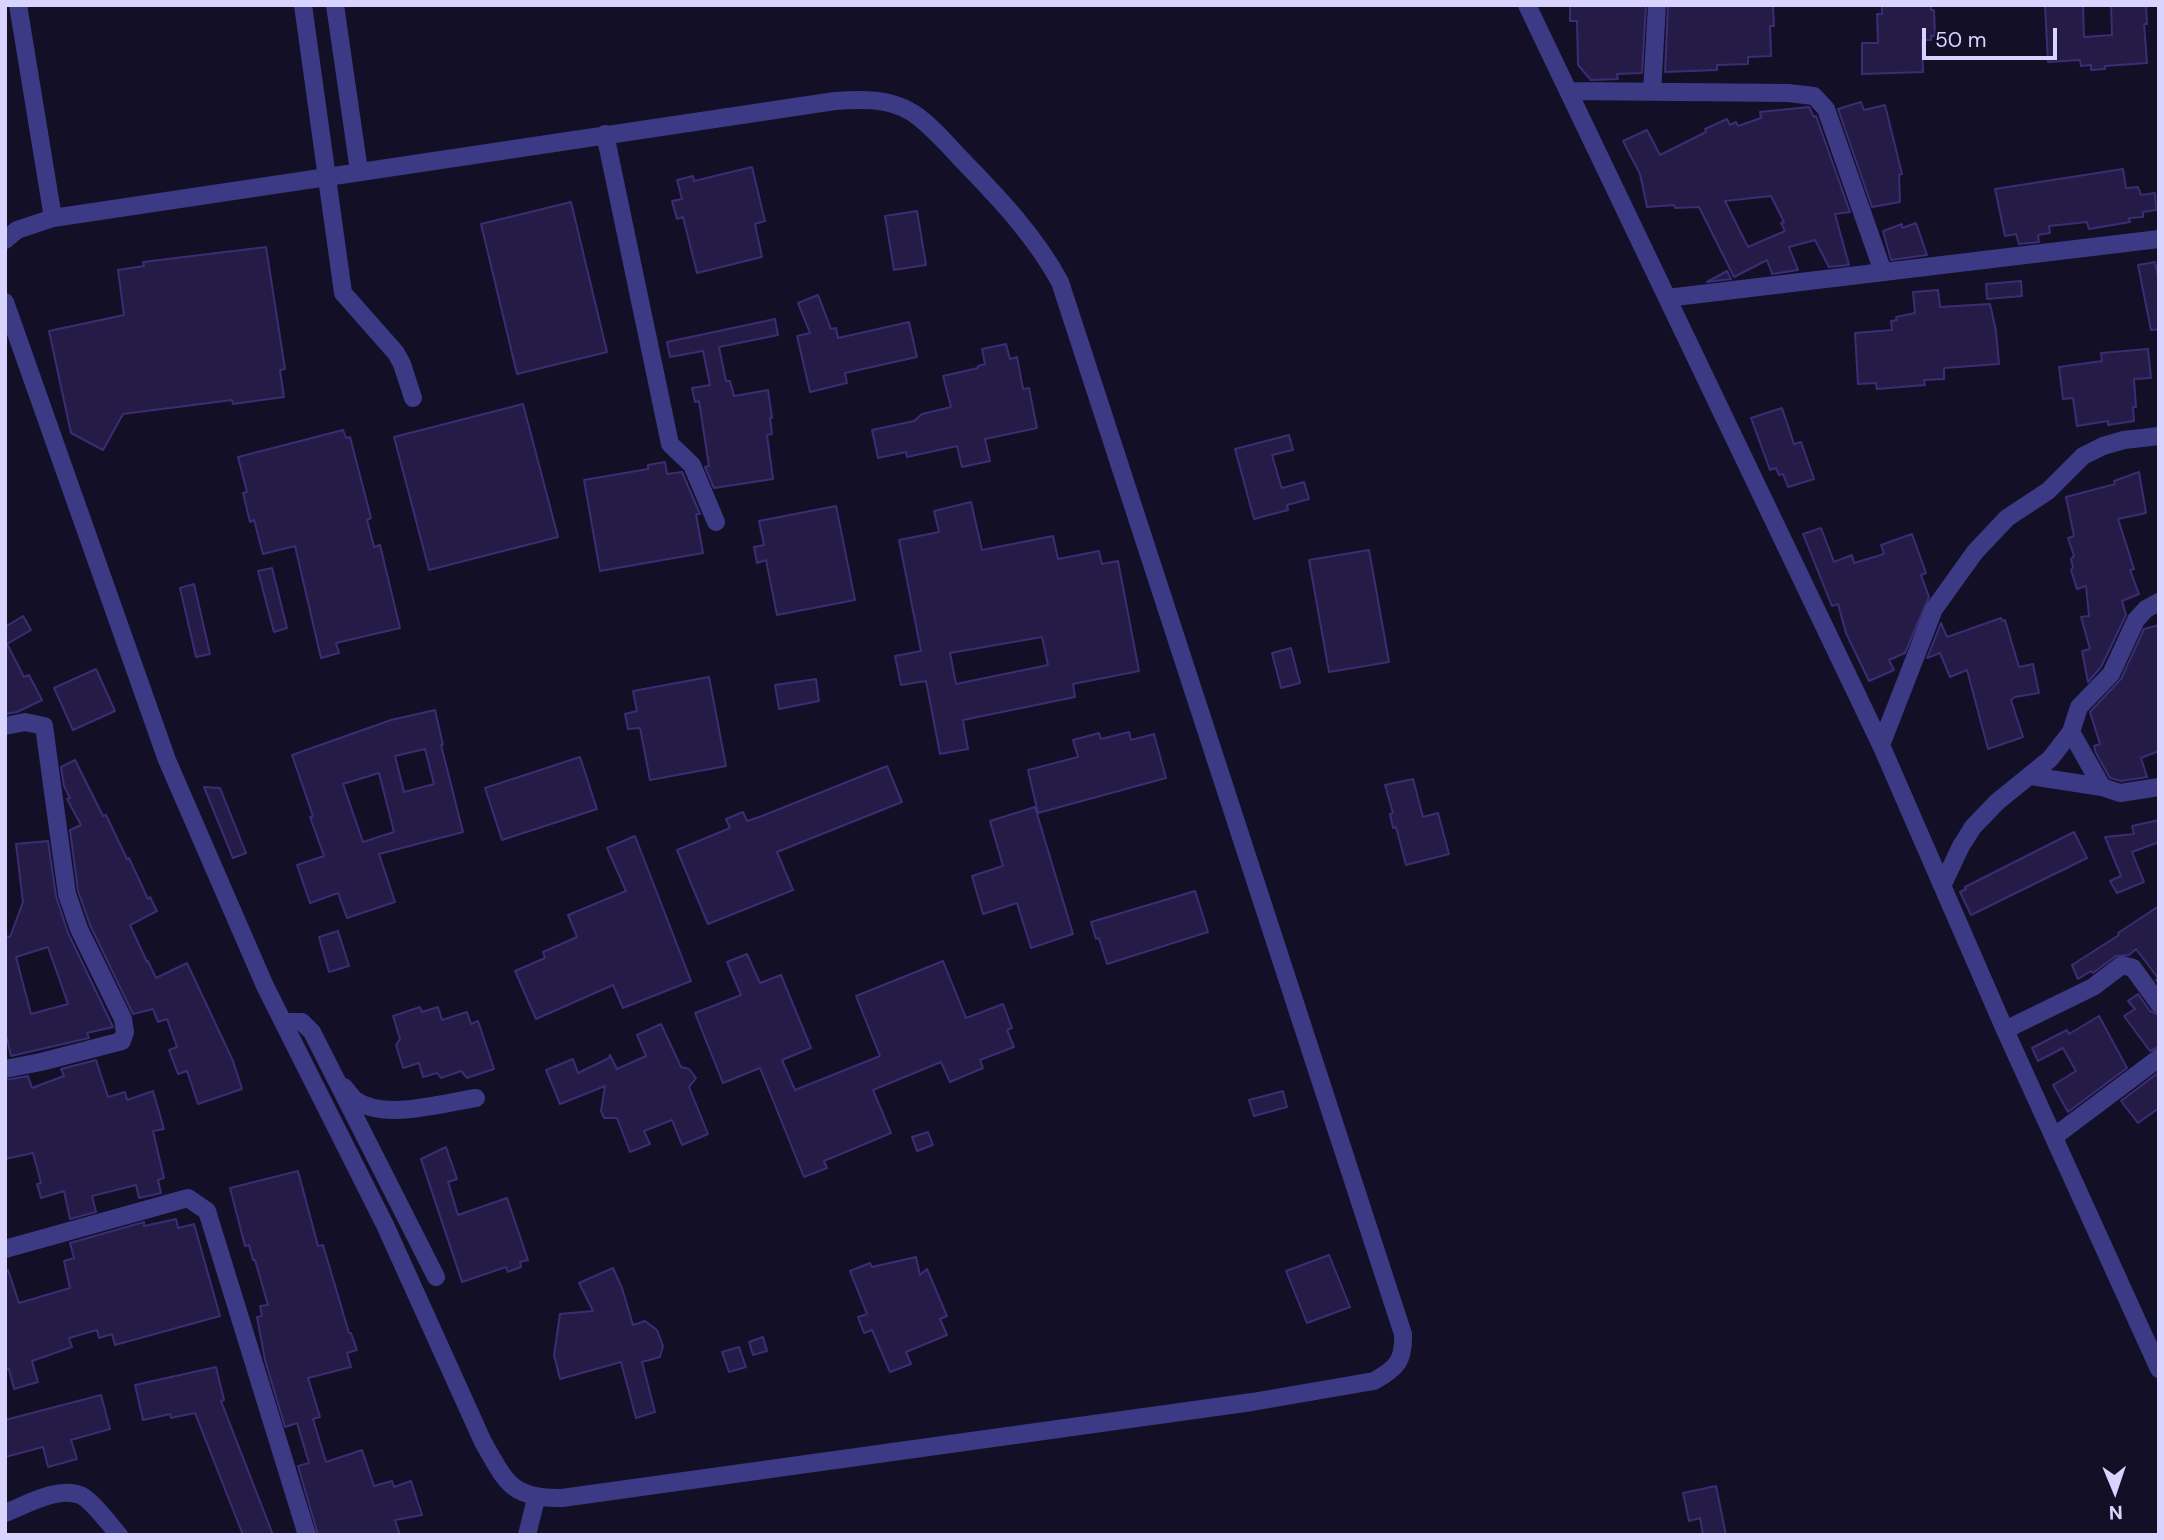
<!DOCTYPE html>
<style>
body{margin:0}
#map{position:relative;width:2164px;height:1540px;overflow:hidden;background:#130f26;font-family:"DM Sans",sans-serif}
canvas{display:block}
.frame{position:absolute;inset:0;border:7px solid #d9d4ff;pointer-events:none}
.north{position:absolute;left:2080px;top:1456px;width:70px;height:70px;-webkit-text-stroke:5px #130f26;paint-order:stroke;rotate:178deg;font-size:19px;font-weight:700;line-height:28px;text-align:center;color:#d9d4ff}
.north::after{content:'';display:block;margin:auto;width:24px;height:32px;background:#d9d4ff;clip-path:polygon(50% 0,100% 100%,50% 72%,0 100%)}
.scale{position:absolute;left:1922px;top:28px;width:135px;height:32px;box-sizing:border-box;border:4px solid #d9d4ff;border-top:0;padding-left:9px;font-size:21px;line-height:24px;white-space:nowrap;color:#d9d4ff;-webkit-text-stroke:5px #130f26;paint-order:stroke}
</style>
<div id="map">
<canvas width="2164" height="1540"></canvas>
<div class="frame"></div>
<div class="north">N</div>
<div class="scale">50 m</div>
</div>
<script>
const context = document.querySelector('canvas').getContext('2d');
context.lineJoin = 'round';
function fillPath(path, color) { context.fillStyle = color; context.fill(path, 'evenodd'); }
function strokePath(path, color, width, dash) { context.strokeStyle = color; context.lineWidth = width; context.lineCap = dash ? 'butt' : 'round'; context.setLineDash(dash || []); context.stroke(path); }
const building = new Path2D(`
 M1570 5H1646L1642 73 1617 74 1618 79 1591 80 1578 65 1577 21H1570Z
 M1668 5H1773L1774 26H1770L1771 56 1748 57V64L1717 65V70L1665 72Z
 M1882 5H1931V10H1934L1935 36H1931V40H1922L1923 72 1862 74V43H1878L1877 14H1882Z
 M2045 5H2083L2084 37 2112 35 2111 5H2146L2147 24H2144L2147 63 2105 66V69L2091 70V65L2081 66 2080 60 2048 62Z
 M1861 102 1864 110 1885 105 1902 174 1899 175 1900 202 1872 207 1838 109Z
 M1809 107 1814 117 1816 116 1850 212 1835 214 1849 265 1829 267 1815 240 1789 247 1798 270 1772 274 1767 260 1734 277 1699 207 1675 208 1674 205 1647 207 1640 174 1623 141 1647 130 1660 155 1706 132 1705 129 1727 119 1730 125 1736 122 1738 126 1761 118 1760 112ZM1771 196 1784 222 1781 223 1785 231 1748 247 1725 201Z
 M752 167 765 221 755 224 762 257 697 273 683 217 677 219 672 201 682 199 677 180 693 176 694 181Z
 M2123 169 2126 188 2138 187 2141 195 2155 193 2156 210 2143 212V217L2129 218 2130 222 2089 229 2087 222 2049 226 2050 233 2038 235 2039 242 2019 244 2016 234 2005 236 1995 189Z
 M571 202 607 352 517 374 481 224Z
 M917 211 926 265 894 270 885 216Z
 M1916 223 1927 255 1891 260 1883 231 1902 224V228Z
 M266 247 285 369 280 370 284 397 233 404 232 400 123 414 103 450 71 433 49 331 124 315 118 270 144 266 143 262Z
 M2155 262 2159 281V329L2151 330 2138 265Z
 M1727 271 1731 279 1707 282Z
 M2021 281 2022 296 1987 299 1986 284Z
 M1938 290 1940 307 1990 304 1996 331 1999 364 1944 368V379L1924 380 1925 385 1877 389 1876 383 1858 384 1855 333 1892 330 1891 321 1897 320 1896 317 1915 313 1913 292Z
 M818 295 831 329 836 328 838 338 909 322 917 357 845 373 847 383 810 392 797 336 810 333 798 303Z
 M775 319 778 335 719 347 726 381H730L734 396 768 390 772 418H770L772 434 767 435 773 479 714 488 705 467 709 466 699 401 695 402 692 388 710 385 703 351 670 357 667 342Z
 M1006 344 1010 359 1017 357 1023 389 1029 388 1037 428 985 439 990 461 962 467 957 446 907 457 906 452 878 458 872 430 914 421 922 414 951 407 943 376 978 368V366L985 364 982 349Z
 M2148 349 2151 378 2134 379 2136 407H2133L2134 421 2108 425V421L2077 426 2073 398 2063 399 2059 367 2102 361 2101 353Z
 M523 404 558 537 429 570 394 437Z
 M1782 408 1794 444 1801 442 1814 479 1788 487 1783 474 1779 475 1776 468 1770 470 1751 418Z
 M343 430 346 438 350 437 371 518 367 520 374 547 380 545 400 628 336 643 339 653 321 658 295 546 263 554 254 520 250 522 243 493 247 492 238 457Z
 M1289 435 1293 450 1272 455 1281 486 1282 488 1304 482 1309 499 1287 505 1288 510 1254 519 1235 449Z
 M665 462 667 474 682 472 700 514H696L703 553 600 571 584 480 648 469V465Z
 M2139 472 2146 513 2118 519 2134 569 2130 570 2139 594 2122 601 2126 615 2101 667 2088 682 2082 651 2090 649 2081 617 2089 616 2086 586 2077 589 2071 570 2073 567 2071 559 2074 556 2068 538 2074 536 2066 497 2115 484 2114 481Z
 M971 502 982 550 1053 536 1058 559 1099 551 1102 564 1118 561 1139 671 1073 684 1075 697 963 720 968 749 940 754 926 681 901 685 895 656 921 651 899 540 939 532 934 511ZM1042 637 1048 665 956 684 950 653Z
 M836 506 855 600 777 615 766 560 757 563 754 547 764 545 759 521Z
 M1821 528 1834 562 1852 555 1854 563 1881 555 1884 553 1881 545 1912 534 1926 573 1921 575 1929 597 1905 653 1889 660 1894 670 1869 681 1846 633 1838 604 1832 606 1803 534Z
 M1369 550 1389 662 1329 672 1309 560Z
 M272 568 287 628 274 632 258 571Z
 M194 584 210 654 196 657 180 588Z
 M23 616 31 630 7 644 24 677 29 675 42 700 17 712 5 714V627Z
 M2001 618 2002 621 2005 620 2019 667 2033 664 2039 693 2015 697 2011 700 2023 737 1988 749 1967 670 1950 677 1940 653 1927 658 1941 623 1947 637Z
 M2159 625V751L2141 758 2147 777 2121 781 2110 778 2096 753 2094 746 2100 744 2090 712 2121 679 2144 629Z
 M1291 648 1300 683 1281 688 1272 653Z
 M96 669 115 711 73 730 54 688Z
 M709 677 726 766 650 780 640 728 628 729 625 714 637 711 633 691Z
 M816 679 819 701 779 709 775 685Z
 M435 710 443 745H441L463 832 379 854 395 902 347 918 338 893 310 903 297 865 324 856 310 817 313 816 292 755 391 720ZM425 749 434 784 404 792 395 756ZM379 773 394 832 363 842 343 784Z
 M1129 732 1131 740 1154 734 1166 778 1038 813 1028 770 1078 757 1073 740 1099 733 1101 739Z
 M580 757 597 809 502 840 485 788Z
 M75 760 103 816 106 815 127 859 129 858 148 899 150 897 157 911 130 925 147 962 148 961 156 978 187 963 233 1061 242 1089 198 1104 187 1071 178 1074 169 1050 177 1047 167 1019 158 1022 153 1009 133 1014 90 925 78 891 70 830 81 825 67 799 70 798 64 786 61 767Z
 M887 766 902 802 777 852 793 890 708 924 677 850 730 828 726 819 743 812 747 821 762 816Z
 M1413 779 1423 817 1438 813 1449 854 1406 865 1396 827 1393 828 1390 814 1393 813 1385 785Z
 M204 787 220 788 246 853 233 858Z
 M1035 807 1073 934 1031 948 1017 903 983 914 972 876 1003 866 990 821Z
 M2159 820V842L2132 852 2144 882 2117 893 2110 881 2121 876 2105 837 2134 834 2132 826Z
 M2074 832 2087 858 1971 915 1960 892 1966 889 1965 887Z
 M635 836 691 981 623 1008 613 985 536 1019 515 971 545 958 543 952 577 937 568 915 626 891 607 848Z
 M48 841 56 896 68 933 113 1027 87 1033 89 1038 11 1056 7 1038 5 1039V936L10 937 23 902 16 844ZM48 947 68 1004 31 1014 16 957Z
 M1195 891 1208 932 1107 964 1099 938 1096 939 1091 922Z
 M2159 906V984L2156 980 2158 978 2136 949 2129 955 2116 956 2093 973 2091 971 2078 979 2072 965 2119 935 2118 933Z
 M338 931 349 966 329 972 319 937Z
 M747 954 760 983 781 975 811 1048 782 1060 795 1090 880 1056 856 996 943 961 966 1018 1003 1004 1012 1028 1007 1030 1014 1047 980 1060 983 1068 950 1082 941 1062 873 1090 891 1133 824 1161 827 1168 804 1177 760 1068 723 1083 695 1013 741 995 727 962Z
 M2138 994 2150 1011 2159 1015V1047L2150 1051 2124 1016 2135 1009 2128 1001Z
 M420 1007 422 1012 438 1007 442 1020 467 1012 471 1024 478 1021 494 1069 467 1078 461 1071 441 1078 437 1073 423 1077 419 1063 403 1068 396 1045 400 1039 393 1016Z
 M2099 1016 2127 1068 2068 1112 2053 1085 2076 1071 2063 1048 2038 1061 2032 1048 2067 1030 2069 1034Z
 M661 1024 681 1067 689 1069 696 1078 689 1087 708 1134 682 1145 672 1120 644 1131 650 1144 630 1152 617 1118H604L601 1111 605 1086 560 1104 546 1070 573 1059 578 1073 609 1058 610 1055 617 1069 646 1056 637 1035Z
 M96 1060 108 1097 125 1092 127 1100 153 1091 164 1129 153 1131 164 1178 158 1180 161 1193 139 1198 136 1185 92 1196 96 1212 70 1219 64 1191 41 1198 37 1184 41 1183 33 1153 5 1159V1080L28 1076 32 1088 64 1076 61 1069Z
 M2159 1072V1108L2138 1123 2121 1101Z
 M1283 1091 1287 1107 1254 1116 1249 1100Z
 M928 1132 933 1145 917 1151 912 1137Z
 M446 1147 457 1179 448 1182 458 1215 507 1198 528 1260 520 1262 521 1267 508 1272 506 1267 462 1282 421 1159Z
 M298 1171 318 1246 323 1245 349 1333H351L357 1350 347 1353 351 1367 308 1378 320 1417 313 1419 326 1462 362 1450 374 1486 392 1481 394 1487 411 1481 422 1515 395 1520 400 1535H318L298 1466 309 1463 297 1423 285 1427 265 1360 257 1317 262 1316 260 1306 268 1305 255 1260H253L249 1245 245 1246 230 1188Z
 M176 1219 178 1228 194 1224 220 1316 115 1345 112 1334 99 1338 97 1330 69 1338 72 1347 32 1361 38 1382 14 1389 9 1369 5 1370V1271L8 1270 19 1303 70 1288 64 1261 74 1258 70 1243 144 1222V1226Z
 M1329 1255 1350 1307 1307 1323 1286 1271Z
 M916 1257 920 1275 927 1269 947 1316 940 1319 947 1335 906 1352 911 1364 890 1372 872 1330 864 1333 858 1317 867 1314 850 1271 870 1263 872 1267Z
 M613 1268 622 1288 633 1325 645 1321 657 1330 663 1346 660 1357 642 1362 655 1412 636 1418 621 1362 560 1379 554 1355 560 1314 593 1311 579 1283Z
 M763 1337 767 1351 753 1355 749 1342Z
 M739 1347 746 1367 729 1372 722 1352Z
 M216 1367 224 1400 221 1401 273 1535H243L195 1413 171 1418 170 1414 143 1420 135 1385Z
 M101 1395 110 1429 71 1440 77 1459 48 1467 43 1447 5 1457V1420Z
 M1716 1486 1726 1535H1703L1700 1518 1689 1521 1683 1493Z`);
fillPath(building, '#241b47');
strokePath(building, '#3b2d73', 2);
strokePath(new Path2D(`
 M18 5 53 218
 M303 5 343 293 396 353 402 364 413 398
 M335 5 359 171
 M1527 5 1881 745 2005 1030 2159 1369
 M1568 91 1788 93 1814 96 1826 109 1883 272
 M1652 92 1657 5
 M605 134 670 444 692 465 716 522
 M5 240 17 230 53 218 835 101C861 99 890 98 913 113 932 126 948 145 963 161 999 198 1035 236 1060 282L1403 1334C1404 1361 1397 1368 1374 1381L1252 1402 562 1498C511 1499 506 1482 483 1442L385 1225 265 986 167 760 5 302
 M1667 298 2159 239
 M5 726 25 722 44 726 67 894 79 929 123 1019 125 1032 122 1041 41 1062 5 1069
 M2071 732 2102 787
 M1881 745 1934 609 1975 552 2007 518 2048 491 2083 456 2103 446 2124 440 2159 436
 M2031 776 2102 787 2120 793 2159 787
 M1943 884 1961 846 1973 827 1997 802 2050 759 2071 732 2079 707 2111 674 2136 620 2146 609 2159 602
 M283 1022H302L312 1032 436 1277
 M2005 1030 2093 987 2122 965 2133 968 2159 1004
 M344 1087C347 1091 351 1096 355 1100 384 1121 443 1103 476 1098
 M2055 1136 2159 1058
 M5 1249 188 1198 207 1211 307 1535
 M5 1513C26 1505 58 1486 80 1495 91 1499 110 1525 119 1535
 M527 1535 536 1499`), '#3d3a85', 18);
</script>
